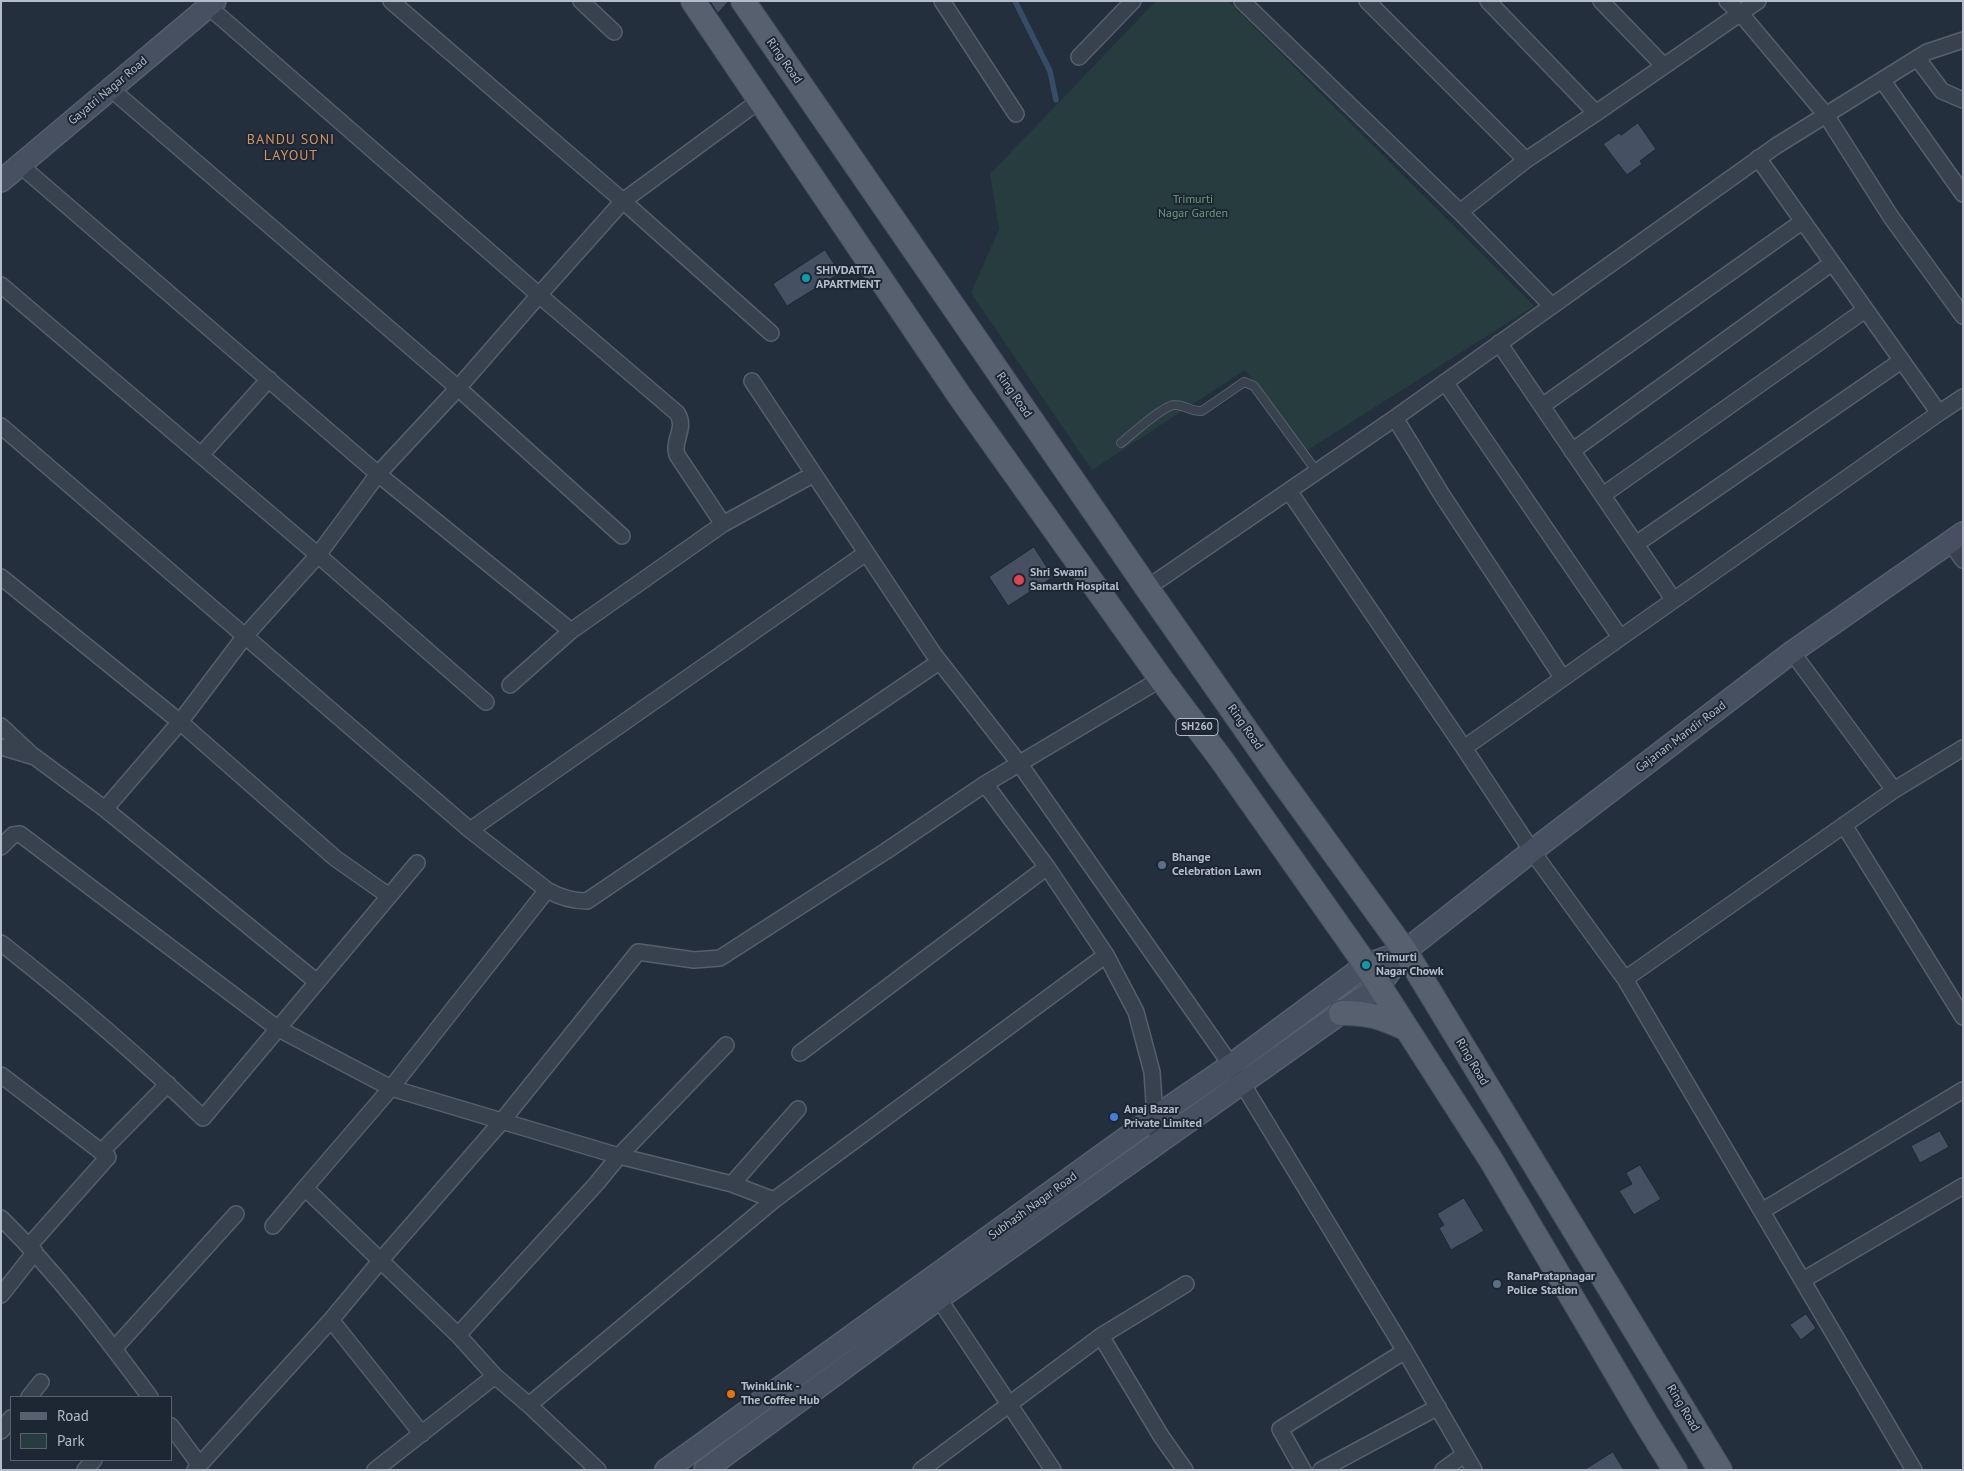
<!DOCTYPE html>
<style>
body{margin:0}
#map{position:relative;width:1964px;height:1471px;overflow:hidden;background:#242f3e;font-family:"PT Sans",sans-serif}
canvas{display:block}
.frame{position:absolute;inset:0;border:2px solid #b4bcc9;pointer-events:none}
.legend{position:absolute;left:10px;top:1396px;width:162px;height:65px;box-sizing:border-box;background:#1d2633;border:1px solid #59626f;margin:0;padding:6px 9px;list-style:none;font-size:15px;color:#b4bcc9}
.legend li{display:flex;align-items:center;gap:10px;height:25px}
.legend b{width:25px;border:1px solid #59626f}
</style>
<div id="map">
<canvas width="1964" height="1471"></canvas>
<div class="frame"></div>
<ul class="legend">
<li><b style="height:6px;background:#56606e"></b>Road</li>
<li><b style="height:14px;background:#263c3f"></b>Park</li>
</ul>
</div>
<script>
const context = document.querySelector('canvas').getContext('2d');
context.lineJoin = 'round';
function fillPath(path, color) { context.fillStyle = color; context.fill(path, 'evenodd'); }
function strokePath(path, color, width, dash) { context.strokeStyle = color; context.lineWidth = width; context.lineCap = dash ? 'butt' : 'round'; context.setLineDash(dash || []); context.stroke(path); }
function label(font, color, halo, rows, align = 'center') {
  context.font = font + ' "PT Sans",sans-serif'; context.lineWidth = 4; context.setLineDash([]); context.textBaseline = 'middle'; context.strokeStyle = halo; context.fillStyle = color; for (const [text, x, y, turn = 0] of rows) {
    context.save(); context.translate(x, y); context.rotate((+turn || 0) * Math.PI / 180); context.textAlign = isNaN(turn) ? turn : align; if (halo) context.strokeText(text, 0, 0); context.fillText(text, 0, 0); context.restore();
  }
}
fillPath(new Path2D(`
 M1156 1H1228L1534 306 1306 451 1245 370 1092 470 971 293 999 229 990 174Z`), '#263c3f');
strokePath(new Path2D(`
 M1015 1 1050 71 1056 100`), '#394c67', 5.5);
const building = new Path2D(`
 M710 1H729L718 13Z
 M1638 123 1656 149 1640 161 1642 164 1627 175 1603 144 1619 133 1621 135Z
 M825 250 840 273 787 306 773 284Z
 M1034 547 1053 577 1008 606 989 577Z
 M1940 1131 1949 1147 1920 1163 1911 1146Z
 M1640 1165 1661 1199 1634 1215 1619 1191 1632 1184 1626 1173Z
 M1464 1198 1484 1231 1451 1250 1439 1228 1444 1225 1437 1214Z
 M1806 1314 1816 1328 1801 1340 1790 1325Z
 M1613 1452 1624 1470H1584Z`);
fillPath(building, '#455162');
strokePath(building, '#1f2835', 1);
const lane = new Path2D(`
 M1121 443C1131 435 1165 404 1175 405 1185 405 1192 412 1202 411L1244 382 1254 386 1317 472`);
const street = new Path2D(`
 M581 1 614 32
 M942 1 1016 114
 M1242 1 1460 212 1552 306
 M1367 1 1526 160 1596 113 1488 1
 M1601 1 1663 65
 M1727 1 1741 14 1826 115 1891 217 1963 316
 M209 7 539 295 623 201 391 1
 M1079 57 1133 1
 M1917 58 1942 91 1963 100
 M1882 80 1963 194
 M759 101 623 201 771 333
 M1596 113 1758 1
 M1758 158 1939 413 1963 397
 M20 165 378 474 571 631 723 524 677 455C672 440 687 428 677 413L539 295 458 388 111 89
 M1460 212 1526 160
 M1 285 318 555 486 702
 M1499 343 1673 599
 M752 381 933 653 1019 763 1231 1065 1405 1351 1474 1470
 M1445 382 1620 637
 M1542 406 1803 221
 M1395 418 1442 495 1562 677
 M1 426 470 830 547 890C561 898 572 901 587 901L939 662
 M1572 451 1832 263
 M201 455 269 379
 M1289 491 1464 748
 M1603 495 1865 310
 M723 524 814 474
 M1950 542 1963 560
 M1636 544 1901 361
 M1 577 180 722 335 858 389 896
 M1147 588 1395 418 1776 146 1927 52 1963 40
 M510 685 571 631
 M1 726 32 755
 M1 747 35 757 105 809 180 722 245 636 318 555 378 474 458 388 622 536
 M985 784 1161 679
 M1894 790 1963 748
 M105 809 317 982
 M1844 825 1963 1017
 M470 830 866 553
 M1 847 13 835 20 834 277 1028 391 1088 619 1156 732 1184 774 1200 1106 955 1136 1012 1152 1072 1155 1117 1158 1142
 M1 943C71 998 139 1056 203 1118L417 863
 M1625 979 1894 790 1792 652
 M800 1053 1047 867
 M1 1075 108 1157 29 1246
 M101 1152 168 1084
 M732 1184 798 1109
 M1762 1211 1963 1090
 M1 1218C57 1273 104 1335 150 1397
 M273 1226 305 1188
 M1803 1280 1963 1186
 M933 1290 1053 1470
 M1 1295 35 1252
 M331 1320 422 1434
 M458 1335 305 1188 391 1088 547 890
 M1101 1336 1186 1284
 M114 1349 236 1214
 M495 1376 458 1335 597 1183 619 1156 726 1045
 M29 1397 41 1382
 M529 1405 598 1470
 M171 1426 199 1464
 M1 1431 11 1418
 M85 1470 94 1460
 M195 1470 331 1320 381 1260 502 1121 638 952 694 960 720 958 886 851 985 784 1047 867 1106 955
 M375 1470 495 1376 529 1405 774 1200
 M921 1470 1101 1336 1161 1436 1185 1470
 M1303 1470 1280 1429 1405 1351
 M1321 1470 1438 1407
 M1443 1470 1465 1454
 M1914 1470 1625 979 1532 851 1464 748 1939 413`);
const secondary = new Path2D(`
 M1 181 215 1
 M666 1470 1155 1117 1231 1065 1366 965 1405 951
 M705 1470 938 1299 1379 986 1405 951 1532 851 1792 652 1963 533`);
const primary = new Path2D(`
 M693 1 961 398 1161 679 1221 759 1366 965 1491 1160 1644 1420 1675 1470
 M743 1 1147 588 1279 777 1405 951 1720 1470
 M1341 1013C1369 1013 1381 1017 1407 1029`);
strokePath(lane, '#565f6c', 10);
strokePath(street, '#565f6c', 18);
strokePath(secondary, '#565f6c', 24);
strokePath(primary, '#414a57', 26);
strokePath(lane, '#38414e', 8);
strokePath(street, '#38414e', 15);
strokePath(secondary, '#465061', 21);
strokePath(primary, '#56606e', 24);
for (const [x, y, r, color] of [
 [806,278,5,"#0f9aa8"],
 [1019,580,6,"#e0444e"],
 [1162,865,5,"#5c6f8a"],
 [1366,965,5,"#0f9aa8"],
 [1114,1117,5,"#3f7fe0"],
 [1497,1284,5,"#5c6f8a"],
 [731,1394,5,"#e8710a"]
]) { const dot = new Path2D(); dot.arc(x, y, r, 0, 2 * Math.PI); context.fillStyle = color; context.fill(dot); strokePath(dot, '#1d2633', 2); }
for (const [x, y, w] of [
 [1197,727,42]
]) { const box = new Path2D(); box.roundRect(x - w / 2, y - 8.5, w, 17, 4); context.fillStyle = '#1d2633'; context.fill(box); strokePath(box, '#b4bcc9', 1); }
label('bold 11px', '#b4bcc9', null, [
 ["SH260",1197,727]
]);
label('12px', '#b4bcc9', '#1d2633', [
 ["Ring Road",784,61,55],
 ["Gayatri Nagar Road",108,91,-40],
 ["Ring Road",1014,395,55],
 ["Ring Road",1245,727,55],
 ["Gajanan Mandir Road",1681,737,-37],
 ["Ring Road",1472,1062,59],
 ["Subhash Nagar Road",1033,1206,-36],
 ["Ring Road",1683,1408,59]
]);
label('12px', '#6b9a76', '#1d2633', [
 ["Trimurti",1193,200],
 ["Nagar Garden",1193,214]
]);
label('bold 12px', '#b4bcc9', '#1d2633', [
 ["SHIVDATTA",816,271],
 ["APARTMENT",816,285],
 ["Shri Swami",1030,573],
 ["Samarth Hospital",1030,587],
 ["Bhange",1172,858],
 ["Celebration Lawn",1172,872],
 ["Trimurti",1376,958],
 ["Nagar Chowk",1376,972],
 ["Anaj Bazar",1124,1110],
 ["Private Limited",1124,1124],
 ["RanaPratapnagar",1507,1277],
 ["Police Station",1507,1291],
 ["TwinkLink -",741,1387],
 ["The Coffee Hub",741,1401]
], 'left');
context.letterSpacing = '1px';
label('14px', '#d59563', '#1d2633', [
 ["BANDU SONI",291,140],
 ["LAYOUT",291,156]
]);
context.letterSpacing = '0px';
</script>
